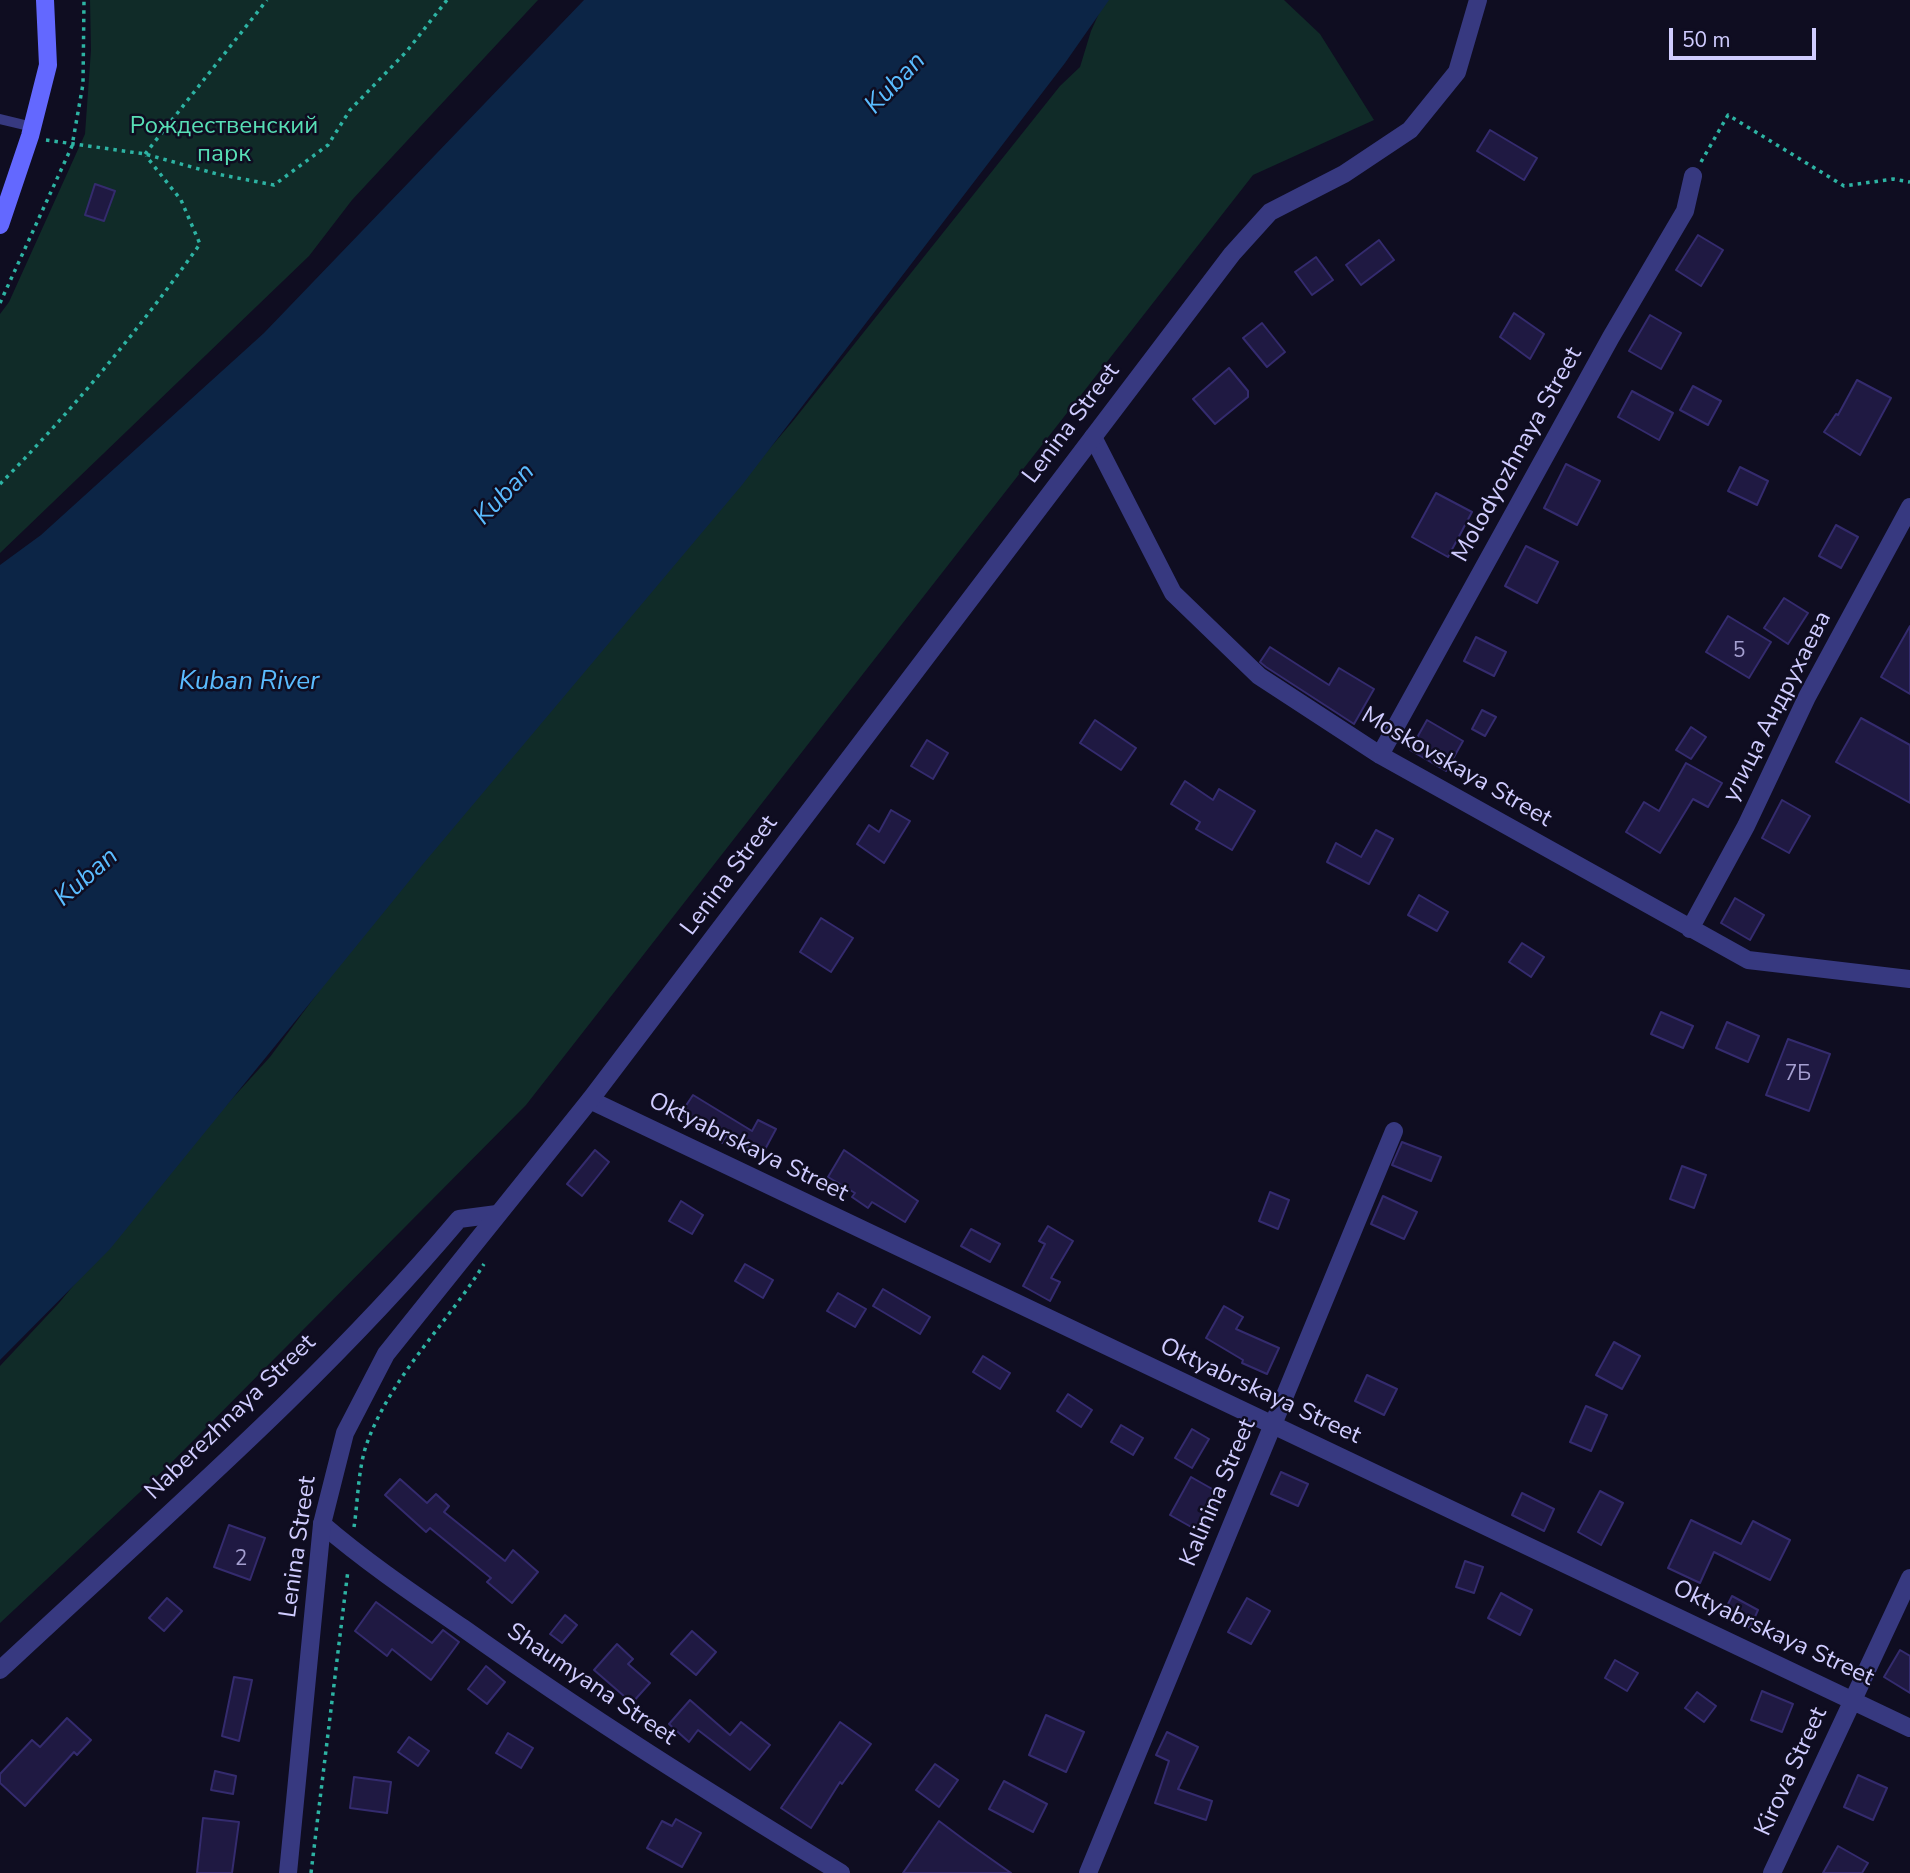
<!DOCTYPE html>
<meta charset="utf-8">
<style>
body{margin:0}
#map{position:relative;width:1910px;height:1873px;overflow:hidden;background:#0f0d21;font-family:"Nunito Sans",sans-serif}
canvas{display:block}
.scale{position:absolute;left:1669px;top:28px;width:147px;height:32px;box-sizing:border-box;border:4px solid #d0ccff;border-top:0;padding-left:9px;font-size:21px;line-height:24px;white-space:nowrap;color:#d0ccff;-webkit-text-stroke:5px #0f0d21;paint-order:stroke}
</style>
<div id="map">
<canvas width="1910" height="1873"></canvas>
<div class="scale">50 m</div>
</div>
<script>
const context = document.querySelector('canvas').getContext('2d');
context.lineJoin = 'round';
function fillPath(path, color) { context.fillStyle = color; context.fill(path, 'evenodd'); }
function strokePath(path, color, width, dash) { context.strokeStyle = color; context.lineWidth = width; context.lineCap = dash ? 'butt' : 'round'; context.setLineDash(dash || []); context.stroke(path); }
function label(font, color, halo, rows, align = 'center') {
  context.font = font + ' "Nunito Sans",sans-serif'; context.lineWidth = 5; context.setLineDash([]); context.textBaseline = 'middle'; context.strokeStyle = halo; context.fillStyle = color; for (const [text, x, y, turn = 0] of rows) {
    context.save(); context.translate(x, y); context.rotate((+turn || 0) * Math.PI / 180); context.textAlign = isNaN(turn) ? turn : align; if (halo) context.strokeText(text, 0, 0); context.fillText(text, 0, 0); context.restore();
  }
}
fillPath(new Path2D(`
 M90 0H538L352 200 309 256 0 553V314L9 302 85 134 91 50Z
 M1105 0H1284L1320 34 1374 120 1253 175 526 1105 170 1464 0 1623V1366L59 1303 189 1146 270 1057 392 893 793 421 1060 86 1080 67 1091 31Z`), '#102b28');
fillPath(new Path2D(`
 M584 0H1109L1065 63 742 485 423 864 110 1249 0 1360V565L41 535 264 333Z`), '#0c2546');
const building = new Path2D(`
 M1490 130 1537 158 1524 180 1477 151Z
 M95 184 115 191 104 221 85 215Z
 M1698 235 1723 250 1701 286 1676 270Z
 M1379 240 1394 260 1361 285 1346 265Z
 M1316 257 1333 280 1312 295 1295 272Z
 M1514 313 1544 334 1530 359 1500 337Z
 M1650 315 1681 333 1661 369 1629 351Z
 M1262 323 1285 352 1267 367 1243 338Z
 M1229 368 1248 391V397L1215 424 1193 399Z
 M1857 380 1891 398 1860 455 1824 432 1836 414 1838 415Z
 M1693 386 1721 401 1708 425 1680 410Z
 M1632 391 1673 413 1659 440 1618 417Z
 M1566 464 1600 481 1577 525 1544 508Z
 M1740 467 1768 481 1757 505 1728 491Z
 M1436 493 1472 512 1448 557 1412 537Z
 M1836 525 1858 537 1841 568 1819 556Z
 M1526 546 1558 562 1537 603 1505 586Z
 M1784 598 1808 613 1788 644 1764 628Z
 M1728 616 1771 642 1749 678 1706 652Z
 M1910 626V694L1881 677Z
 M1476 637 1506 652 1494 676 1464 661Z
 M1270 647 1329 685 1339 668 1374 689 1354 724 1266 667 1260 662Z
 M1482 710 1496 717 1485 736 1472 729Z
 M1861 718 1910 745V803L1836 762Z
 M1095 720 1136 748 1121 770 1080 743Z
 M1427 720 1463 741 1446 771 1410 750Z
 M1691 727 1706 737 1691 759 1676 750Z
 M927 740 948 753 933 779 911 766Z
 M1686 763 1722 783 1708 807 1693 799 1660 853 1626 832 1644 802 1659 811Z
 M1185 781 1213 800 1219 789 1255 811 1232 850 1196 829 1200 822 1171 804Z
 M1782 800 1810 816 1789 853 1762 838Z
 M891 810 910 821 884 863 857 844 869 825 879 832Z
 M1376 830 1393 839 1369 884 1327 862 1336 843 1361 857Z
 M1419 895 1448 912 1437 931 1408 915Z
 M1735 898 1764 915 1750 940 1721 923Z
 M821 918 853 938 831 972 800 952Z
 M1522 943 1544 957 1531 977 1509 962Z
 M1661 1012 1693 1026 1683 1048 1651 1034Z
 M1727 1022 1759 1036 1748 1062 1716 1048Z
 M1788 1039 1830 1054 1809 1111 1766 1095Z
 M693 1095 752 1131 758 1120 776 1129 762 1155 726 1136 722 1143 679 1116Z
 M1402 1142 1441 1157 1431 1181 1392 1165Z
 M595 1150 609 1162 582 1196 567 1184Z
 M844 1150 918 1201 905 1222 872 1202 868 1208 852 1197 855 1193 828 1177Z
 M1682 1166 1706 1175 1694 1208 1670 1199Z
 M1270 1192 1289 1200 1278 1229 1259 1221Z
 M1383 1196 1417 1212 1404 1239 1371 1224Z
 M681 1201 703 1215 692 1234 669 1221Z
 M1048 1226 1073 1241 1051 1278 1060 1282 1050 1301 1023 1286 1045 1244 1039 1241Z
 M971 1229 1000 1244 990 1262 961 1246Z
 M745 1264 773 1280 763 1298 735 1281Z
 M883 1289 930 1317 920 1334 873 1306Z
 M838 1293 866 1309 855 1327 827 1311Z
 M1224 1306 1243 1317 1236 1329 1279 1348 1267 1374 1242 1363 1243 1360 1206 1338Z
 M1614 1342 1640 1356 1622 1389 1596 1375Z
 M983 1356 1010 1373 1000 1389 973 1372Z
 M1367 1375 1397 1389 1384 1415 1355 1401Z
 M1068 1394 1092 1410 1081 1427 1057 1411Z
 M1586 1406 1607 1415 1591 1451 1570 1442Z
 M1121 1425 1143 1438 1133 1455 1111 1442Z
 M1192 1429 1209 1439 1192 1468 1175 1458Z
 M1281 1472 1308 1484 1298 1506 1271 1494Z
 M1191 1477 1221 1494 1200 1532 1170 1515Z
 M400 1479 427 1503 436 1494 449 1506 444 1512 505 1561 513 1550 538 1572 512 1603 487 1582 491 1578 430 1528 426 1532 385 1495Z
 M1600 1491 1623 1503 1601 1545 1578 1532Z
 M1522 1493 1554 1509 1544 1531 1512 1515Z
 M1691 1520 1741 1544 1753 1521 1790 1540 1770 1580 1714 1552 1700 1583 1668 1568Z
 M229 1525 265 1538 250 1580 214 1567Z
 M1465 1561 1483 1567 1474 1593 1456 1587Z
 M1501 1593 1532 1610 1520 1635 1488 1618Z
 M1732 1596 1758 1610 1750 1628 1723 1614Z
 M167 1598 182 1611 164 1631 149 1618Z
 M1247 1598 1270 1611 1251 1644 1228 1632Z
 M376 1602 432 1643 443 1630 459 1642 431 1680 392 1649 387 1656 355 1631Z
 M565 1615 577 1625 562 1643 550 1634Z
 M692 1631 716 1652 696 1675 671 1654Z
 M617 1644 633 1659 628 1664 650 1683 632 1703 594 1670Z
 M1900 1650 1910 1656V1693L1884 1677Z
 M1615 1660 1638 1673 1627 1691 1605 1678Z
 M486 1666 505 1682 487 1704 468 1689Z
 M234 1677 252 1680 239 1741 222 1736Z
 M1762 1691 1793 1704 1782 1732 1751 1720Z
 M1697 1692 1716 1706 1704 1722 1685 1708Z
 M690 1700 730 1735 741 1722 770 1745 750 1770 698 1730 689 1742 669 1724Z
 M1046 1715 1084 1732 1066 1772 1029 1755Z
 M67 1718 91 1740 77 1755 74 1752 25 1806 0 1783V1774L32 1740 40 1747Z
 M840 1722 871 1744 842 1784 840 1782 811 1828 781 1808Z
 M1167 1732 1198 1747 1178 1789 1212 1801 1206 1820 1155 1803 1169 1761 1156 1755Z
 M508 1733 533 1748 521 1768 496 1753Z
 M409 1737 429 1751 418 1766 398 1752Z
 M935 1764 958 1780 939 1807 916 1790Z
 M215 1771 236 1776 233 1794 211 1790Z
 M1858 1775 1887 1788 1873 1820 1844 1807Z
 M354 1777 391 1782 387 1813 350 1808Z
 M1004 1781 1047 1804 1033 1832 989 1809Z
 M203 1818 239 1822 232 1873H197Z
 M676 1819 701 1833 682 1867 647 1848 662 1821 672 1826Z
 M939 1821 967 1842 1011 1873H903Z
 M1838 1846 1868 1863 1862 1873H1823Z`);
fillPath(building, '#1f1942');
strokePath(building, '#342b6e', 2);
strokePath(new Path2D(`
 M46 140 145 154 217 174 274 185 328 145 350 110 407 51 447 0
 M145 154 267 0
 M1701 162 1728 115 1844 186 1893 179 1910 182
 M0 303 72 146 83 84 84 0
 M0 484C73 410 140 328 200 244L181 200 146 156
 M354 1527C358 1501 358 1468 367 1443 392 1375 447 1324 484 1264
 M311 1873 348 1570`), '#2db3a3', 3.5, [3.5, 5]);
strokePath(new Path2D(`
 M0 119 33 127`), '#373980', 10);
strokePath(new Path2D(`
 M1093 437 1173 593 1259 676 1380 755 1748 960 1910 979
 M1380 755 1611 337 1685 211 1693 176
 M1690 929 1746 826 1807 697 1910 507
 M590 1100 1910 1728
 M322 1524C366 1562 415 1595 463 1628 585 1715 713 1795 841 1873
 M0 1670C156 1524 321 1383 459 1219L497 1214
 M1088 1873 1394 1131
 M1772 1873 1910 1578`), '#373980', 18);
strokePath(new Path2D(`
 M288 1873 322 1524 345 1433 386 1354 590 1100 1232 254 1270 212 1344 174 1410 130 1457 72 1478 0`), '#373980', 18);
strokePath(new Path2D(`
 M0 225 30 136 48 65 45 0`), '#6368ff', 18);
label('21px', '#a49fd0', null, [
 ["5",1739,652],
 ["7Б",1798,1075],
 ["2",241,1560]
]);
label('24px', '#58dfb6', '#0f0d21', [
 ["Рождественский",224,127],
 ["парк",224,155]
]);
label('24px', '#d0ccff', '#0f0d21', [
 ["Lenina Street",1072,424,-53],
 ["Molodyozhnaya Street",1518,455,-61],
 ["улица Андрухаева",1778,707,-63],
 ["Moskovskaya Street",1456,768,30],
 ["Lenina Street",730,876,-53],
 ["Oktyabrskaya Street",748,1148,26],
 ["Oktyabrskaya Street",1260,1392,25],
 ["Naberezhnaya Street",231,1418,-44],
 ["Kalinina Street",1219,1493,-67],
 ["Lenina Street",299,1547,-82],
 ["Oktyabrskaya Street",1773,1634,25],
 ["Shaumyana Street",591,1685,34],
 ["Kirova Street",1792,1772,-65]
]);
label('italic 26px', '#5abcff', '#0f0d21', [
 ["Kuban",896,84,-46],
 ["Kuban",505,495,-46],
 ["Kuban River",249,683],
 ["Kuban",87,878,-41]
]);
</script>
